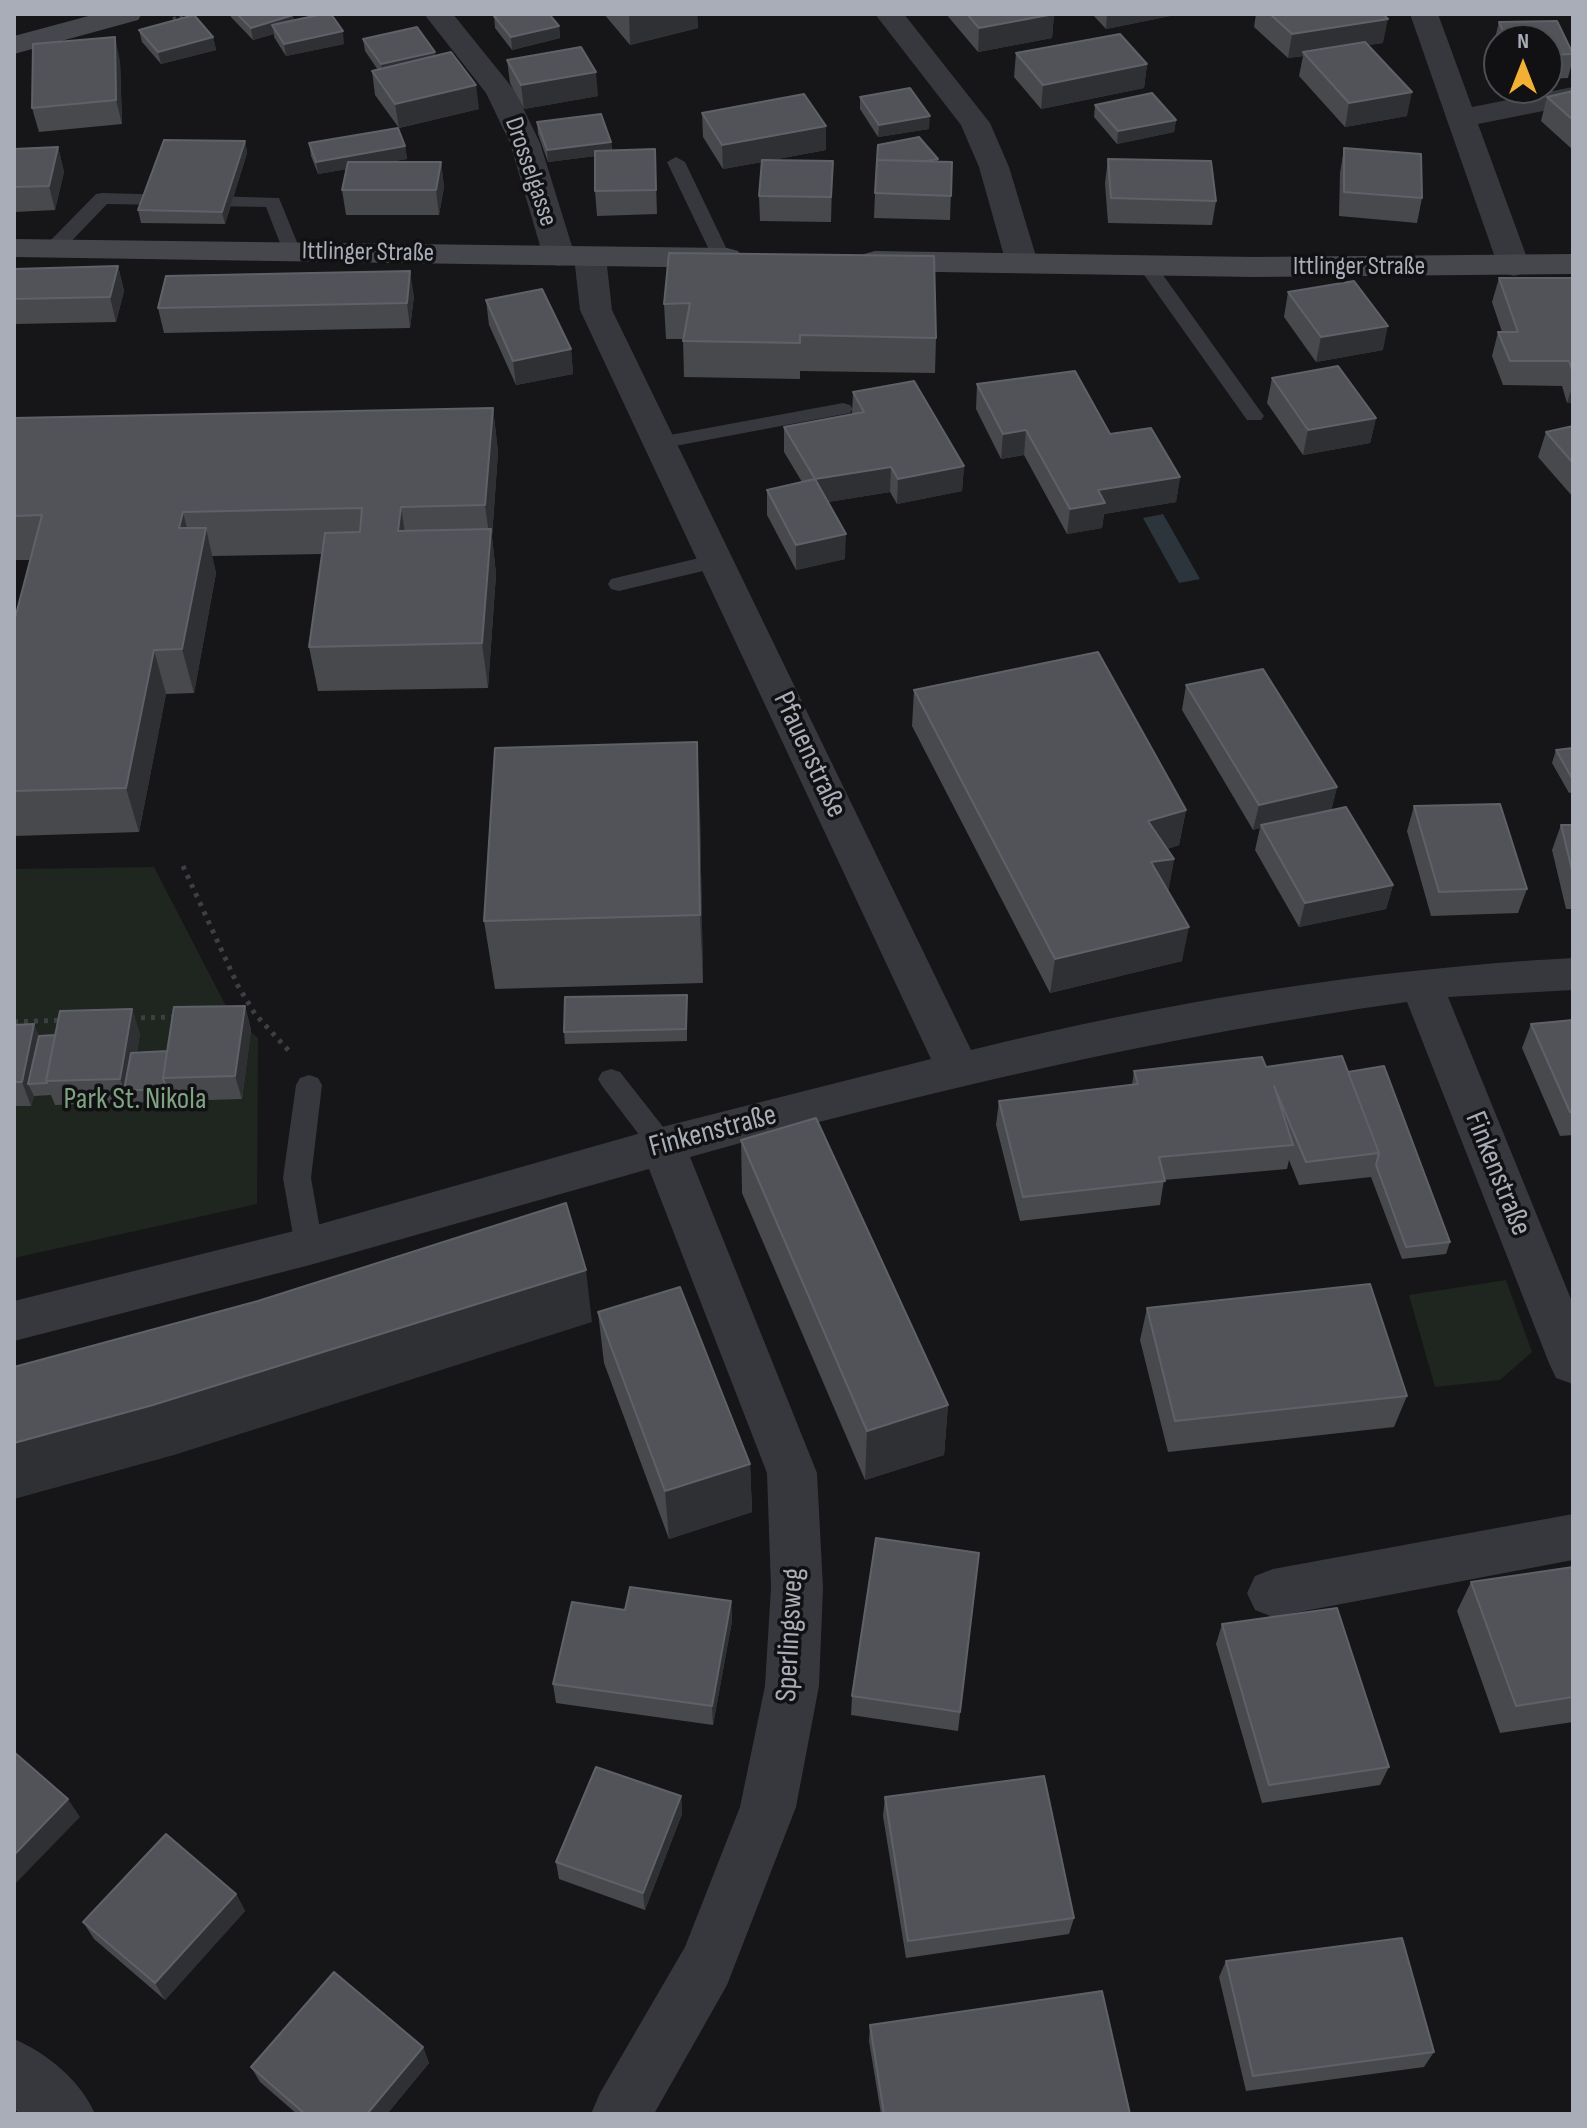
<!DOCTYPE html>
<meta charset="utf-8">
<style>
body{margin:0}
#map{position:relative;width:1587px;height:2128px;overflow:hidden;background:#161618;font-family:"Sofia Sans Condensed",sans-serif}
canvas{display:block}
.frame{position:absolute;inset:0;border:16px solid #a8adb8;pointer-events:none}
.north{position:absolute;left:1483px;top:24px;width:80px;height:80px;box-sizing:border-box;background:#111113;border:2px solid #4d4f55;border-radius:50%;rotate:0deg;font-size:22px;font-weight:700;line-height:32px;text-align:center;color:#a8adb8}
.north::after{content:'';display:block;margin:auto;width:28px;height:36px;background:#f2b134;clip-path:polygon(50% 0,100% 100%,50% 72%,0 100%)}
</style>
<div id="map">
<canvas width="1587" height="2128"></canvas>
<div class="frame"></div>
<div class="north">N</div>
</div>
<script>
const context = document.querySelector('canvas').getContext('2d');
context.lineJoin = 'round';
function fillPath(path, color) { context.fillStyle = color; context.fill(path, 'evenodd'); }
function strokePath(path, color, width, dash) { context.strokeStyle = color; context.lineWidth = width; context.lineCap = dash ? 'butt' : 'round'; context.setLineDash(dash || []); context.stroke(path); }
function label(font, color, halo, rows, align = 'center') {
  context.font = font + ' "Sofia Sans Condensed",sans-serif'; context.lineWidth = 7; context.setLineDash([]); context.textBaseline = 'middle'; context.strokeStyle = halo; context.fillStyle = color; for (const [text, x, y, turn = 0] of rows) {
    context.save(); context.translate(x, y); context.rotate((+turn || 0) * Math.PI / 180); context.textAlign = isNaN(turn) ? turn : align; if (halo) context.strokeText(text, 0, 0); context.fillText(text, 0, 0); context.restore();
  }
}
fillPath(new Path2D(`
 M154 867 229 1012 258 1038 257 1204 14 1258V869Z
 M1506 1280 1532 1352 1500 1380 1435 1387 1409 1295Z`), '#1e261f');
fillPath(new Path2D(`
 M1163 514 1200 579 1179 583 1143 518Z`), '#2c353c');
strokePath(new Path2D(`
 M173 19 190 14`), '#3d3f44', 4, [3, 4]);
strokePath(new Path2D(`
 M183 866 238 986 255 1014 289 1051
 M131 1018 177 1017
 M14 1022 65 1020`), '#3d3f44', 5, [4, 6]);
fillPath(new Path2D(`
 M676 157 685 162 731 258 729 262H715L713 258 667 162Z
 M102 193 279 198 301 252 299 256H285L266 207 107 204 61 252H47L45 248 47 244 96 194Z
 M1146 259 1153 261 1261 412 1264 416 1261 420H1247L1137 265Z
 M843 403 850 405 853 409 850 413 659 449 649 443 659 437Z
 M716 554 724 556 727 561 724 566 619 591 611 589 608 584 611 579Z
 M611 1069 620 1072 671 1137 675 1145 671 1153 662 1156 653 1153 602 1086 598 1079 602 1072Z
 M309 1075 318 1078 322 1085 311 1178 323 1246 319 1254 309 1257 299 1254 295 1246 283 1178 296 1085 300 1078Z`), '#37383d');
fillPath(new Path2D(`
 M424 14H453L515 91 540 143 575 256 579 250 590 247 601 250 606 257 612 310 971 1050C1169 1001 1369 969 1573 958V990L1448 997 1573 1304V1384L1556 1378 1549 1363 1407 1002C1164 1036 926 1091 690 1157L817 1473 823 1588 819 1686 796 1807 727 1985 654 2114H591L600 2093 685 1947 740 1807 765 1686 771 1588 767 1473 649 1169 310 1265 14 1341V1301L310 1227 662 1127 931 1059 580 310 574 257 570 263 559 266 548 263 543 256 510 143 486 93Z
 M875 14H904L990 123 1009 167 1038 263 1033 270 1022 273 1011 270 1006 263 979 167 961 125Z
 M1410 14H1438L1472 107 1573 87V105L1478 124 1530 266 1525 273 1514 276 1503 273 1498 266Z
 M1573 1514V1560L1273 1617 1255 1610 1247 1593 1255 1576 1273 1569Z
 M14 2039C47 2053 81 2081 95 2114H20L14 2109Z`), '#37383d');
fillPath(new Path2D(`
 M96 14H142L138 20 14 54V36Z
 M14 239 727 248 738 251 743 258 738 265 727 268 14 257Z
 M875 251 1253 257 1573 254V274L1253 277 875 271 864 268 859 261 864 254Z`), '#45474d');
fillPath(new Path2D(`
 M230 14H292L294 20 344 44 286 56 274 37V34L253 40 231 17Z
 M604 14H697L698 28 630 45Z
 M946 14H1054L1052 38 978 52Z
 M1092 14H1176L1175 15 1106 29Z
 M1256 14H1383V43L1368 45 1407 116 1345 127 1299 76 1303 56 1288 58 1254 27Z
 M494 16 559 26 560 38 512 50 495 28Z
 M1557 21 1573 52V59L1568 78 1547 79V40H1499V59L1493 46 1499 22Z
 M139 30 213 37 216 50 161 64 142 42Z
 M363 39 436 56 479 109 399 128 375 95 372 71 378 70 365 51Z
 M1016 53 1147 64 1144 88 1041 109 1014 77Z
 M507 60 598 96 524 109 510 83Z
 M120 61 122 124 39 132 32 108Z
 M1573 91V150L1541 121 1547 97Z
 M860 97 929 129 878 137 860 109Z
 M1095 105 1176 120 1174 132 1117 144 1094 117Z
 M702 113 826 150 772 160 832 185 831 222 760 221 759 196 762 162 723 169 703 137Z
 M537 122 611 142 612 150 655 149 657 214 597 216 595 191V156L548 162 538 134Z
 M245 141 247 153 225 224 141 223 138 210Z
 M309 143 405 146 407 159 388 162H441L444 187 439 215H346L342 190 347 169 318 174 311 156Z
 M58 147 64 172 55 210 14 212V149Z
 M1344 148 1422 198 1417 223 1339 216 1340 173Z
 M938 159V161L952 162 950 220 874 218 875 193Z
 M1108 159 1216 201 1212 225 1108 223 1105 183Z
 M669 253 936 338 935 373 800 371V379L684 377 683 339H666L664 304Z
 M118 266 124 291 116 322 14 324V269Z
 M1499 278 1573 280V402L1567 403 1562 386 1503 385 1492 356 1498 332H1502L1492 302Z
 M1288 292 1383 350 1316 362 1284 317Z
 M414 296 410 328 164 333 158 308Z
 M486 300 571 349 573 374 516 385 489 325Z
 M1272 378 1376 418 1370 443 1303 455 1267 403Z
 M977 384 1110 434 1180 477 1176 502 1104 514 1102 528 1067 534 1024 455 1001 459 976 409Z
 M853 392 964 466 962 491 897 504 890 492 828 502 845 559 796 570 767 515V490L802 482 784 452V427L852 414Z
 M493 408 498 452 492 537 496 574 488 688 318 691 309 647 322 554 212 556 216 573 194 693 166 694 139 832 14 836V622L30 560H14V418Z
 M1573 426V497L1538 457 1546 432Z
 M1186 685 1337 787 1331 810 1393 885 1386 909 1299 927 1255 850 1260 828 1253 830 1182 710Z
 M914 690 1186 810 1179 845 1167 849 1174 859 1168 891 1182 961 1050 993 912 726Z
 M1573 748V792L1569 793 1552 763 1556 750Z
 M1414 806 1527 889 1518 913 1431 916 1407 831Z
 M700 811 703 983 495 989 484 921Z
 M1561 825H1573V909H1566L1552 850Z
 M245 1006 251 1030 242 1099 55 1105 51 1095 34 1096 31 1106H14V1025L39 1036 140 1033 137 1052 167 1051Z
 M687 1007V1041L565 1044 564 1032Z
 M1573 1020V1135L1560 1136 1522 1048 1531 1024Z
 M1266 1067 1348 1072 1450 1242 1446 1254 1402 1259 1371 1177 1299 1185 1289 1160 1287 1169 1164 1180 1160 1205 1020 1221 996 1125 999 1101 1132 1085 1134 1071Z
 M741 1140 948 1405 944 1455 865 1480 742 1193Z
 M1147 1308 1407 1396 1394 1427 1168 1452 1140 1340Z
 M598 1312 750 1464 752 1512 669 1539 604 1363Z
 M979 1553 958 1731 851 1715 852 1696Z
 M1573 1567V1722L1500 1733 1457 1611 1471 1582Z
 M731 1601 732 1621 713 1725 556 1703 553 1684 625 1610Z
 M1222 1624 1389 1767 1380 1785 1262 1803 1216 1644Z
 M681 1796 682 1814 645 1910 559 1879 556 1862Z
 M885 1797 1074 1918 1069 1934 906 1958 883 1816Z
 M236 1894 245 1911 165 2000 94 1939 83 1922Z
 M1226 1961 1434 2052 1424 2067 1246 2091 1219 1977Z
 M870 2025 1130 2114H881L869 2041Z
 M423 2047 429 2063 387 2114H297L260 2082 251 2067Z`), '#47494d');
fillPath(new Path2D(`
 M629 14H697L698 28 630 45Z
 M1054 14 1052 38 978 52 979 28Z
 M1107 14H1176L1175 15 1106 29Z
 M293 15 295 28 272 25 274 34 253 40 251 28Z
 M1388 19 1383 43 1306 55 1303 52V56L1288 58 1292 34Z
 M559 26 560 38 512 50 511 37Z
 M343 31 344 44 286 56 284 44Z
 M115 37 120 61 122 124 116 100Z
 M213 37 216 50 161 64 158 52Z
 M435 52 437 64 383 76 381 64Z
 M1147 64 1144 88 1041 109 1043 85Z
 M596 72 598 96 524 109 521 85Z
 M476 85 479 109 399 128 395 104Z
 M1412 92 1407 116 1345 127 1349 103Z
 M930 116 929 129 878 137 879 125Z
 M1176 120 1174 132 1117 144 1118 131Z
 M826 126V150L723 169 722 145Z
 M245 141 247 153 225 224 222 212Z
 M611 142 612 154 548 162 547 150Z
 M405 146 407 159 318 174 316 162Z
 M58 147 64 172 55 210 49 186Z
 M441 162 444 187 439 215 436 190Z
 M118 266 124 291 116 322 110 297Z
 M410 271 414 296 410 328 407 303Z
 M1388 326 1383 350 1316 362 1321 337Z
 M571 349 573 374 516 385 513 361Z
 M1573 384V402L1567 403Z
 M493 408 498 452 492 537 496 574 488 688 482 643 490 542 485 505Z
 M1376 418 1370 443 1303 455 1308 430Z
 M1026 430 1024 455 1001 459 1003 434Z
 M964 466 962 491 897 504 898 479Z
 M891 467 890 492 815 504V479Z
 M1180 477 1176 502 1104 514 1102 528 1067 534 1070 509 1098 490Z
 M401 507 408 552 398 531Z
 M183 512 194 556 179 528Z
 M206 528 216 573 194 693 182 649Z
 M846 534 845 559 796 570V545Z
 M154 650 166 694 139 832 126 788Z
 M697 742 700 811 703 983 700 915Z
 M1337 787 1331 812 1261 825 1260 828 1253 830 1259 805Z
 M1186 810 1179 845 1142 857 1148 821Z
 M1174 859 1168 894 1151 862Z
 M1393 885 1386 909 1299 927 1305 903Z
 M1189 927 1182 961 1050 993 1055 959Z
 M245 1006 251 1030 242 1099 235 1076Z
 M132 1009 140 1033 131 1090H124L129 1103 120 1079Z
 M34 1024 44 1048 28 1084 34 1096 31 1106 22 1082Z
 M586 1270 592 1322 174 1455 14 1499V1443Z
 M948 1405 944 1455 865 1480 867 1431Z
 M750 1464 752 1512 669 1539 665 1491Z
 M731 1601 732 1621 713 1725 712 1706Z
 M681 1796 682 1814 645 1910 643 1893Z
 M68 1799 80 1817 14 1885V1855Z
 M236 1894 245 1911 165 2000 155 1983Z
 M423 2047 429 2063 387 2114H367Z`), '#2f3033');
const building = new Path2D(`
 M237 14H292L293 15 251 28Z
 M323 14H331L343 31 284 44 272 25Z
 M503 14H549L559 26 511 37 494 16Z
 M967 14H1054L979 28Z
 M1270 14H1383L1388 19 1292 34Z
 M194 15 213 37 158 52 139 30Z
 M1557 21 1573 54 1547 55V40H1507L1499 22Z
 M417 27 435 52 381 64 363 39Z
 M1120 34 1147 64 1043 85 1016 53Z
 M115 37 116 100 32 108 33 44Z
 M1365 42 1412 92 1349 103 1303 52Z
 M581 47 596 72 521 85 507 60Z
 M451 52 476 85 395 104 372 71Z
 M910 88 930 116 879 125 860 97Z
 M1573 91V120L1547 97Z
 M1152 93 1176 120 1118 131 1095 105Z
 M804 94 826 126 722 145 702 113Z
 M601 114 611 142 547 150 537 122Z
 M398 128 405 146 316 162 309 143Z
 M919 137 938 159 927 161 877 160 878 145Z
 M164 140 245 141 222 212 138 210Z
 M58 147 49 186 14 187V149Z
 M1344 148 1421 154 1422 198 1344 192Z
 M655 149 656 190 595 191V151Z
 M1108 159 1211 161 1216 201 1111 198Z
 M762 160 833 161 831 197 759 196Z
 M877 160 952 162 951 196 875 193Z
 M348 162H441L436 190H342Z
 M669 253 934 256 936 338 800 335V343L683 341 690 303 664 304Z
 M118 266 110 297 14 299V269Z
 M410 271 407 303 158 308 166 276Z
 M1499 278H1572L1573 373 1569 361H1510L1498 332H1518Z
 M1354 281 1388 326 1321 337 1288 292Z
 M542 289 571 349 513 361 486 300Z
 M1338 366 1376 418 1308 430 1272 378Z
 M1075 371 1110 434 1151 428 1180 477 1098 490 1105 503 1070 509 1026 430 1003 434 977 384Z
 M914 381 964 466 898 479 891 467 815 479 784 427 864 412 853 392Z
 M493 408 485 505 401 507 398 531 491 529 482 643 309 647 325 533 360 532 362 508 183 512 179 528H206L182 649 154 650 126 788 14 791V622L42 515 14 516V418Z
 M1573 426V463L1546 432Z
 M815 479 846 534 796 545 767 490Z
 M1098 652 1186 810 1148 821 1174 859 1151 862 1189 927 1055 959 914 690Z
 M1263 669 1337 787 1259 805 1186 685Z
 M697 742 700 915 484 921 495 748Z
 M1573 748V780L1556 750Z
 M1500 804 1527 889 1439 892 1414 806Z
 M1346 807 1393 885 1305 903 1261 825Z
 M1561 825H1573V874Z
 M687 995 686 1029 564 1032 565 997Z
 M245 1006 235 1076 163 1078 174 1007Z
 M132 1009 120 1079 46 1081 60 1011Z
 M1573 1020V1112H1570L1531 1024Z
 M34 1024 22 1082H14V1025Z
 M55 1035 46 1081 47 1083 28 1084 39 1036Z
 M167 1051 163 1078 166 1090H124L131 1053Z
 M1342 1056 1379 1153 1306 1162 1274 1086 1293 1145 1159 1157 1165 1181 1023 1197 999 1101 1138 1084 1134 1071 1262 1057 1266 1067Z
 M1384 1066 1450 1242 1406 1247 1376 1165 1379 1153 1348 1072Z
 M816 1118 948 1405 867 1431 741 1140Z
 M566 1203 586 1270 153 1405 14 1443V1367L258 1301Z
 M1370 1284 1407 1396 1175 1421 1147 1308Z
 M680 1287 750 1464 665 1491 598 1312Z
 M876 1538 979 1553 960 1712 852 1696Z
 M1573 1567V1697L1516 1706 1471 1582Z
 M630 1587 731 1601 712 1706 553 1684 572 1602 625 1610Z
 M1337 1608 1389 1767 1269 1785 1222 1624Z
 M14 1752 68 1799 14 1855Z
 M596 1767 681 1796 643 1893 556 1862Z
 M1044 1776 1074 1918 908 1941 885 1797Z
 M166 1834 236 1894 155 1983 83 1922Z
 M1402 1938 1434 2052 1253 2076 1226 1961Z
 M334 1972 423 2047 367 2114H305L251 2067Z
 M1102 1991 1130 2114H884L870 2025Z`);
fillPath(building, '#525359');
strokePath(building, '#5f6168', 2);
label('26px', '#a8adb8', '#111113', [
 ["Drosselgasse",530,172,71],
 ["Ittlinger Straße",368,253,1],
 ["Ittlinger Straße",1359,267]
]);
label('30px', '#a8adb8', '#111113', [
 ["Pfauenstraße",809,755,65],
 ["Finkenstraße",713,1132,-15],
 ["Finkenstraße",1497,1174,68],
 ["Sperlingsweg",791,1635,-87]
]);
label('30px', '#7fa381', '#111113', [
 ["Park St. Nikola",135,1100]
]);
</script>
